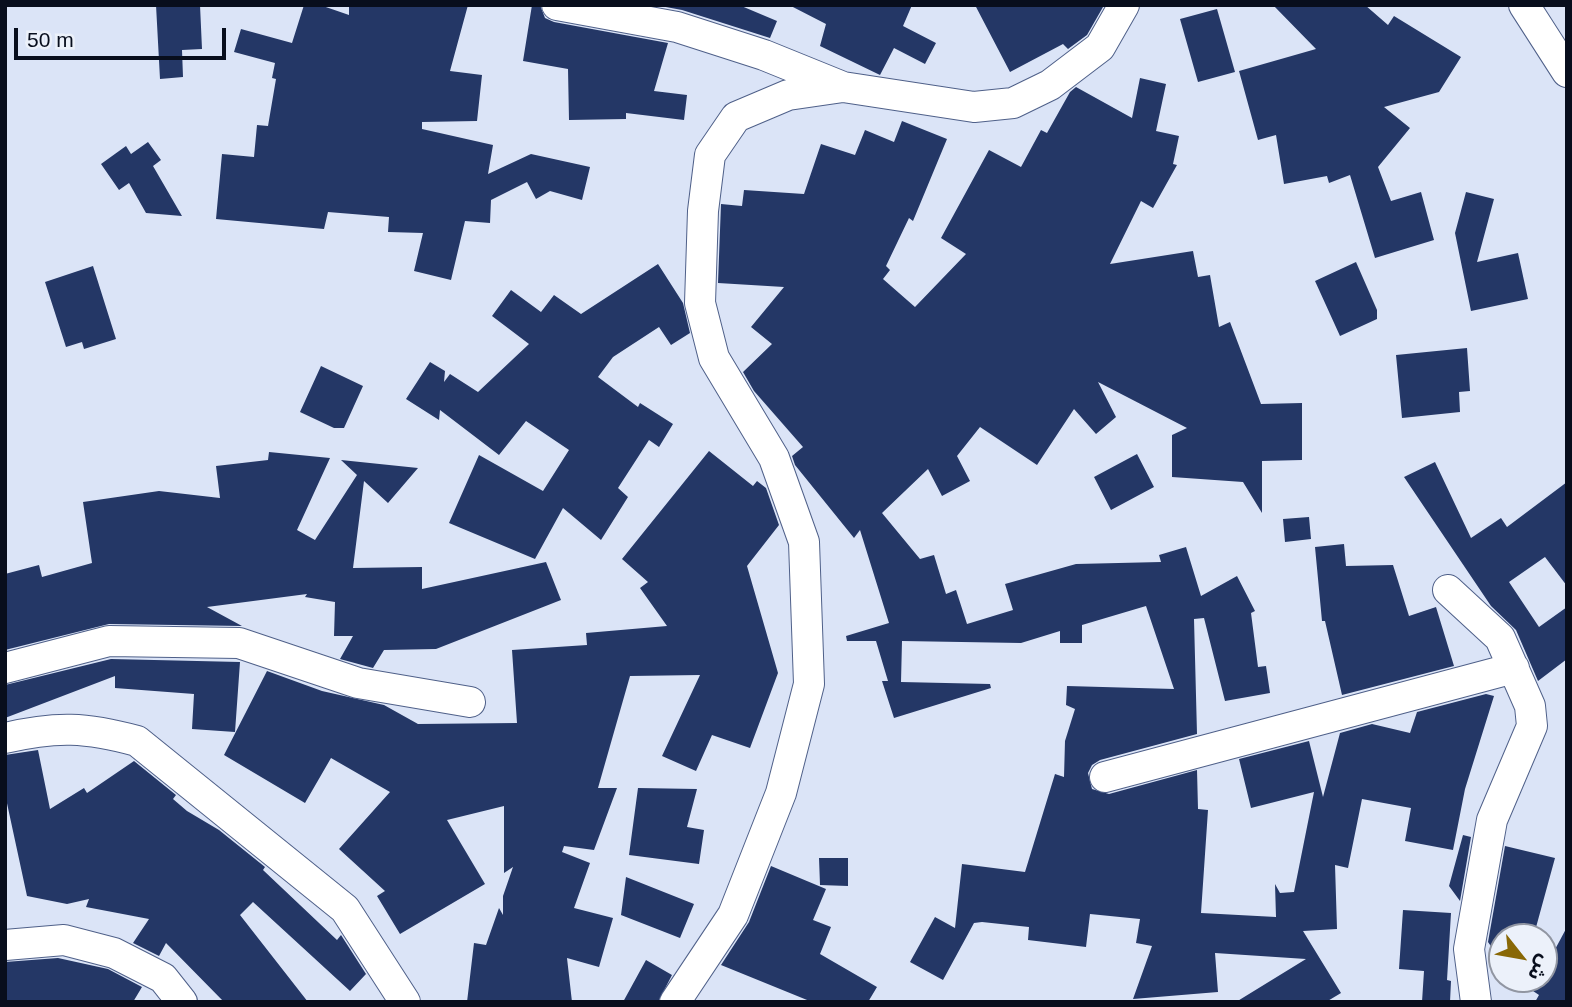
<!DOCTYPE html>
<meta charset="utf-8">
<style>
body{margin:0}
#map{position:relative;width:1572px;height:1007px;overflow:hidden;background:#dbe4f7;font-family:Helvetica,"Noto Sans Arabic",sans-serif}
canvas{display:block}
.frame{position:absolute;inset:0;border:7px solid #080e1d;pointer-events:none}
.north{position:absolute;left:1488px;top:923px;width:70px;height:70px;box-sizing:border-box;background:#ecf1fa;border:2px solid #9196a2;border-radius:50%;rotate:121deg;font-size:19px;font-weight:700;line-height:28px;text-align:center;color:#080e1d}
.north::after{content:'';display:block;margin:auto;width:24px;height:32px;background:#896806;clip-path:polygon(50% 0,100% 100%,50% 72%,0 100%)}
.scale{position:absolute;left:14px;top:28px;width:212px;height:32px;box-sizing:border-box;border:4px solid #080e1d;border-top:0;padding-left:9px;font-size:21px;line-height:24px;white-space:nowrap;color:#080e1d;-webkit-text-stroke:5px #ecf1fa;paint-order:stroke}
</style>
<div id="map">
<canvas width="1572" height="1007"></canvas>
<div class="frame"></div>
<div class="north">ش</div>
<div class="scale">50 m</div>
</div>
<script>
const context = document.querySelector('canvas').getContext('2d');
context.lineJoin = 'round';
function fillPath(path, color) { context.fillStyle = color; context.fill(path, 'evenodd'); }
function strokePath(path, color, width, dash) { context.strokeStyle = color; context.lineWidth = width; context.lineCap = dash ? 'butt' : 'round'; context.setLineDash(dash || []); context.stroke(path); }
fillPath(new Path2D(`
 M156 5H200L202 49 182 50 183 77 160 79Z
 M304 5H320L349 15V5H468L450 71 482 75 477 121 422 122V129L493 145 488 174 531 154 590 167 582 200 550 191 536 199 527 182 491 200 490 223 465 221 451 280 414 271 423 233 388 232 389 217 328 212 324 229 216 219 222 154 254 157 257 125 268 126 276 79 272 78 275 63 234 52 241 29 292 43Z
 M532 5H540L545 18 554 22 668 43 654 91 687 95 684 120 626 113V119L569 120 568 69 523 61Z
 M655 5H739L777 21 770 38 682 10Z
 M789 5H912L903 26 936 43 925 64 894 48 880 75 820 46 826 24Z
 M975 5H1101L1103 7 1087 35 1068 49 1063 44 1010 72Z
 M1273 5H1365L1388 25 1394 16 1461 57 1439 92 1384 107 1410 128 1378 167 1391 201 1421 192 1434 240 1375 258 1350 175 1329 183 1327 176 1284 184 1276 135 1258 140 1239 71 1316 49Z
 M1217 9 1235 72 1198 82 1180 19Z
 M1140 78 1166 84 1156 131 1179 136 1173 164 1177 165 1153 208 1141 201 1110 264 1193 251 1198 277 1210 275 1219 327 1230 322 1261 404 1302 403V460L1262 461V513L1243 482 1172 477V435L1187 428 1098 382 1116 417 1096 434 1074 409 1037 465 980 427 957 456 970 481 942 496 928 469 882 513 920 559 934 555 946 594 956 590 967 624 1013 610 1005 584 1076 564 1161 562 1159 555 1186 547 1201 596 1237 576 1255 611 1251 613 1258 667 1266 666 1270 693 1225 701 1204 618 1194 619 1197 734 1100 760 1092 765 1088 773 1092 789 1109 794 1197 770 1198 809 1208 810 1201 913 1276 917 1275 884 1280 893 1294 892 1314 792 1251 808 1239 759 1309 741 1323 797 1340 733 1372 724 1410 733 1417 712 1486 694 1494 696 1465 789 1453 850 1405 841 1411 808 1362 799 1348 868 1335 865 1337 929 1303 931 1341 993 1326 1002H1236L1306 959 1215 953 1218 992 1133 999 1152 946 1136 943 1140 919 1090 914 1086 947 1028 940 1029 927 982 922 974 923 943 980 910 962 935 917 955 928 962 864 1025 872 1055 774 1064 777 1065 741 1075 709 1066 705 1067 686 1174 689 1146 606 1082 625V643H1060V631L1021 643 902 641 901 682 990 684 991 688 894 718 882 681H888L876 641H847L846 636 889 623 860 530 854 538 795 465 792 456 803 447 754 391 743 372 772 344 751 327 784 287 718 283 721 204 742 206 744 190 804 194 821 144 855 155 865 130 894 142 902 121 947 139 913 221 909 218 886 266 890 270 883 279 915 307 966 254 941 238 989 150 1021 167 1041 130 1047 133 1070 92 1076 87 1132 118Z
 M148 142 161 160 153 166 182 216 146 213 129 183 119 190 101 164 126 146 131 154Z
 M1466 192 1494 199 1477 262 1518 253 1528 299 1471 311 1455 233Z
 M1356 262 1377 310V319L1340 336 1315 281Z
 M658 264 683 303 690 333 671 345 659 327 613 357 598 377 638 407 640 403 673 424 659 447 649 440 618 488 628 497 601 540 563 508 535 559 449 523 479 455 543 491 569 450 526 421 499 455 440 410 439 420 406 399 430 362 445 371 444 382 450 374 478 392 529 344 492 316 511 290 541 312 554 295 581 314Z
 M93 266 116 339 84 349 82 342 66 347 45 282Z
 M1467 348 1470 391 1459 392 1460 412 1402 418 1396 355Z
 M321 366 363 386 344 428H334L300 412Z
 M709 451 753 486 757 481 766 488 779 525 747 566 778 673 750 748 712 735 696 771 662 756 700 675 630 676 598 788H617L594 850 564 846 562 852 590 863 574 908 613 918 599 967 567 958 572 1002H467L474 943 486 945 499 908 503 915V896L513 867 504 873V806L447 820 485 884 400 934 377 896 385 891 339 849 390 792 331 758 305 803 224 755 267 671 322 691 384 705 418 724 517 723 512 650 587 645 586 633 667 626 640 588 648 582 622 559Z
 M269 452 330 458 297 530 315 540 357 475 341 460 418 468 388 503 364 481 353 568 422 567V589L546 562 561 600 436 649 384 650 373 668 340 659 353 636H334L335 602 305 597 307 594 207 607 242 626 109 624 5 650V574L39 565 42 577 92 563 83 502 159 491 220 498 216 466 268 460Z
 M1137 454 1154 487 1111 510 1094 477Z
 M1435 462 1471 538 1501 518 1507 527 1567 482V586L1545 557 1509 582 1539 627 1567 607V659L1538 681 1516 630 1491 606 1404 477Z
 M1309 517 1311 539 1285 542 1283 519Z
 M1344 544 1346 566 1393 565 1409 616 1436 607 1454 666 1342 695 1325 621H1322L1315 547Z
 M111 659 240 662 235 732 192 729 194 694 115 688V676L5 718V685Z
 M38 750 50 809 84 788 87 793 134 761 176 795 173 799 187 811 219 830 265 867 263 870 337 940 341 935 366 974 350 991 253 902 240 915 308 1002H224L166 943 159 956 133 943 149 919 86 907 89 899 67 904 27 896 5 794V755Z
 M638 788 697 789 687 827 704 830 699 864 629 855Z
 M1463 835 1471 837 1460 901 1449 886Z
 M1505 846 1555 858 1535 931 1526 937H1502V962L1488 942Z
 M819 858H848V886L820 885Z
 M771 866 826 889 813 920 831 927 820 954 877 987 868 1002H812L721 965 749 922Z
 M626 877 694 904 680 938 621 915Z
 M1403 910 1451 913 1447 980 1451 981 1450 1002H1422L1424 971 1399 969Z
 M1567 927V1002H1535L1539 995 1533 991 1539 979H1544V970Z
 M58 958 108 969 142 987 133 1002H5V962Z
 M646 960 672 975 658 1002H623Z`), '#243766');
const street = new Path2D(`
 M557 5 677 27 764 55 843 87 974 107 1013 103 1050 85 1100 47 1124 5
 M1524 5 1567 72
 M1448 590 1500 638 1530 706 1532 726 1492 820 1469 949 1476 1002
 M5 668 109 641 239 643 358 683 470 702
 M5 738C56 726 86 727 137 741L345 909 405 1002
 M1105 777 1514 668
 M5 945 64 940 114 953 163 978 182 1002
 M675 1002 733 915 781 793 809 684 804 542 774 458 714 358 700 303 703 211 710 155 736 117 788 95 843 87`);
strokePath(street, '#4f6089', 32);
strokePath(street, '#fff', 30);
</script>
